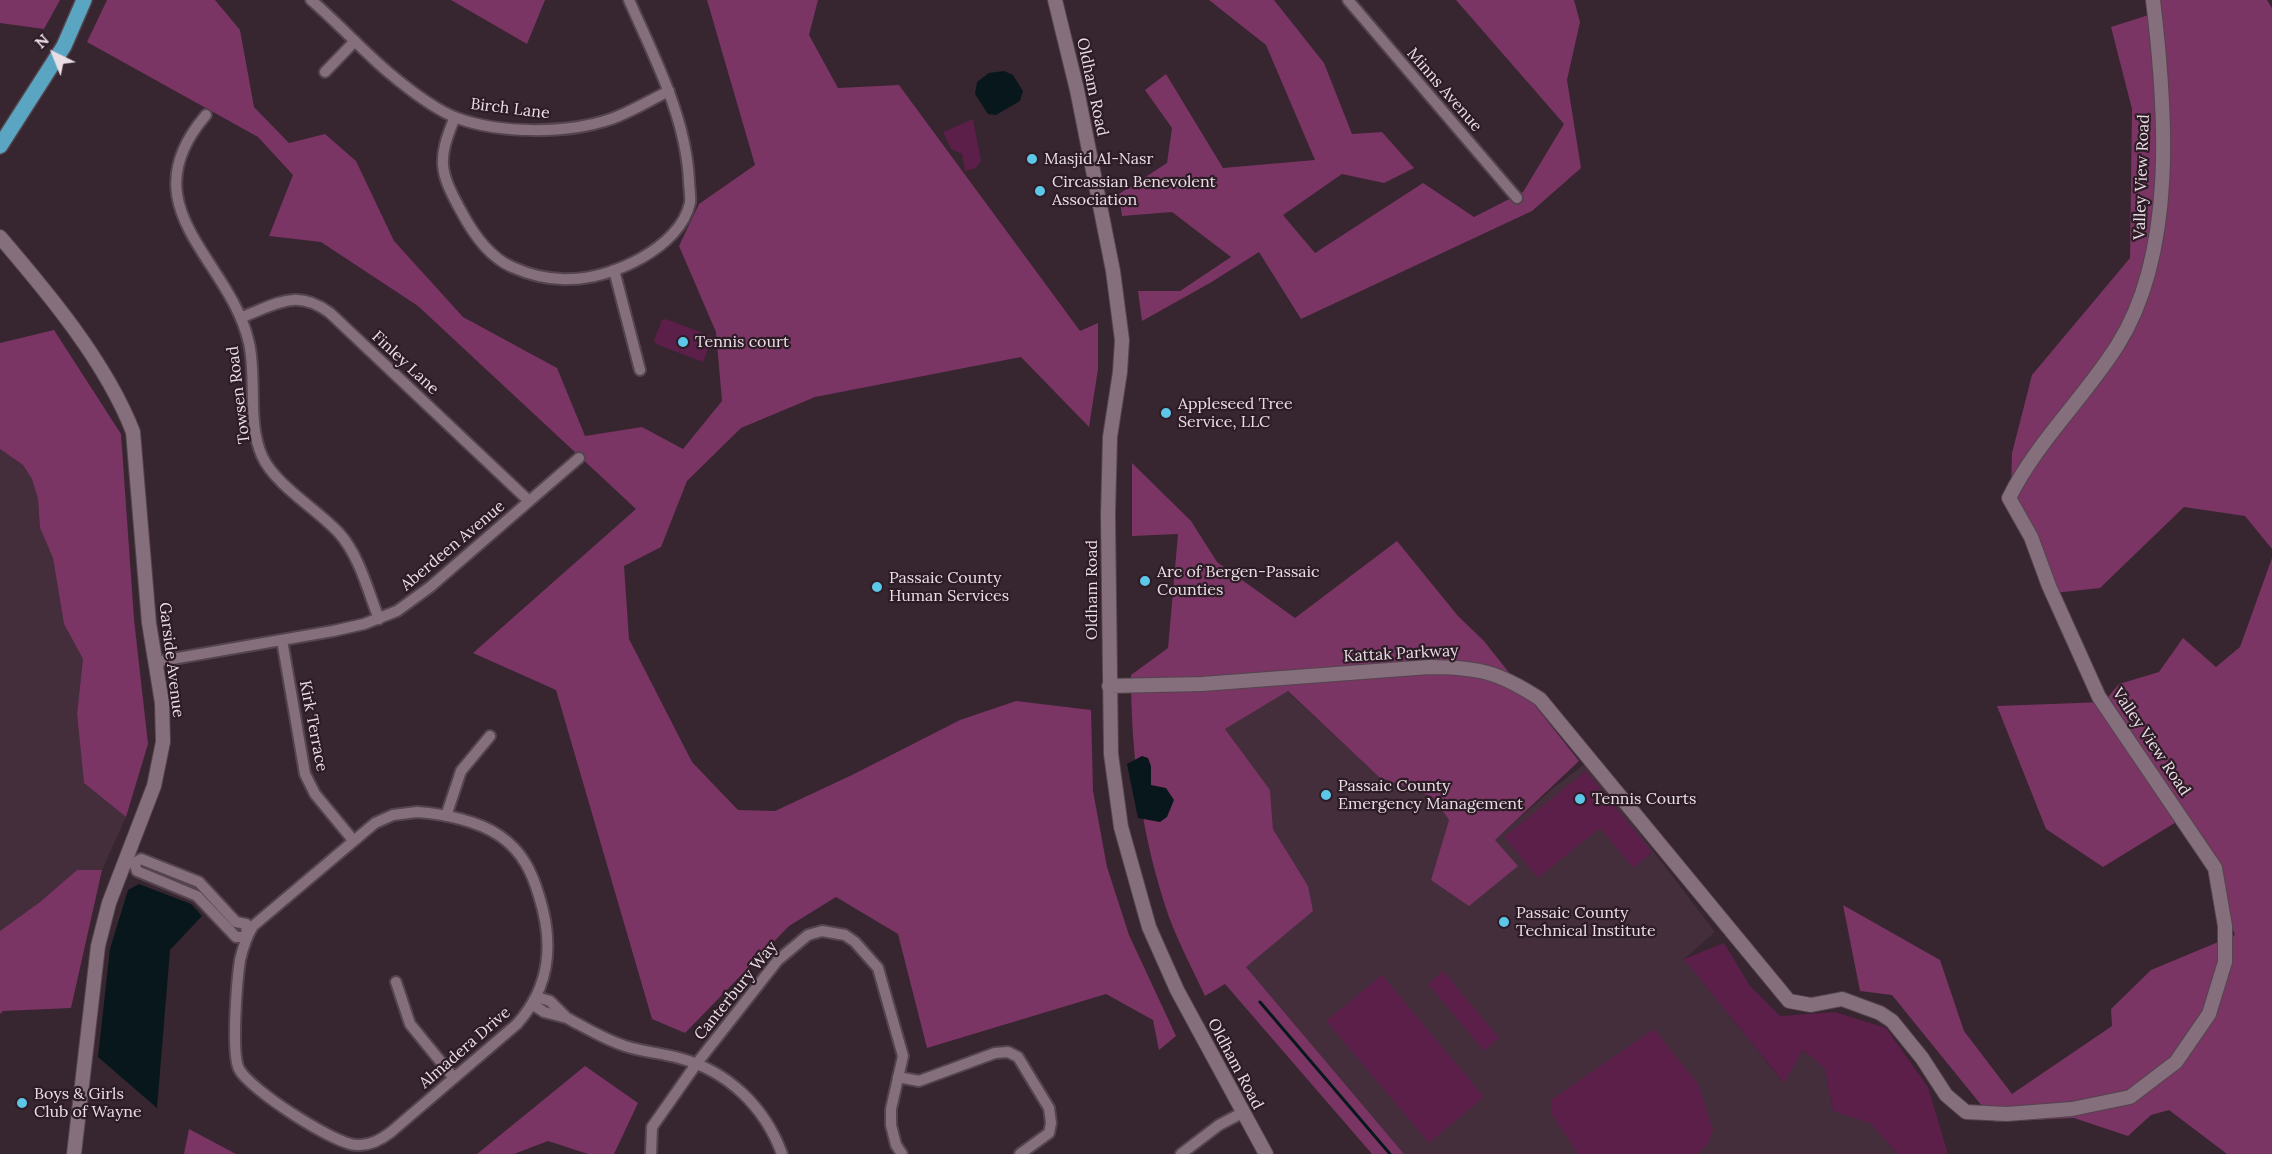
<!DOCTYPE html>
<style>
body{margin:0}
#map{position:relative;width:2272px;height:1154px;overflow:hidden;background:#372530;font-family:Lora,serif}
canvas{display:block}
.north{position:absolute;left:24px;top:24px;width:60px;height:60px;-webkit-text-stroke:4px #2d1c26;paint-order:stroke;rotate:317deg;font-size:16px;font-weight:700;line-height:24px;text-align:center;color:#eadee5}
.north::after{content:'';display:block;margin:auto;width:21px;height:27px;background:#eadee5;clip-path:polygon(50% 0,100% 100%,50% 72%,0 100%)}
</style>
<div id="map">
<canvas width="2272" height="1154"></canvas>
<div class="north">N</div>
</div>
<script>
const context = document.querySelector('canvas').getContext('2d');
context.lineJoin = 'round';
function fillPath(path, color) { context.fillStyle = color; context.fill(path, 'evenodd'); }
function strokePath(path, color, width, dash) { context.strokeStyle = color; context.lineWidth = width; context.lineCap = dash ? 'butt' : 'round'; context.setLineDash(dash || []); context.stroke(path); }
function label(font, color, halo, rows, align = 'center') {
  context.font = font + ' Lora,serif'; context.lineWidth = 4.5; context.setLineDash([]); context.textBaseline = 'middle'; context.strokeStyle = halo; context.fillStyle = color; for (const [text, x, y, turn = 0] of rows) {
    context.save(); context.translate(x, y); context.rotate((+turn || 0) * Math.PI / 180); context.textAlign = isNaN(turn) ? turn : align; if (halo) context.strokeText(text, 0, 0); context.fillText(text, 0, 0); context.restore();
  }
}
fillPath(new Path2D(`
 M0 449 23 465 32 479 38 499 40 528 53 558 64 624 83 659 77 714 84 783 126 817 102 870H77L40 902 0 931Z
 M1287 691 1379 777 1433 797 1449 820 1431 880 1495 840 1552 789 1586 763 1715 932 1684 959 1783 1082 1803 1050 1825 1069 1833 1111 1870 1123 1898 1154H1404L1246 967 1308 886 1273 829 1270 790 1225 729Z`), '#442e3c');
fillPath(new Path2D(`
 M973 119 981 161 976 168 965 171 962 154 951 149 943 132Z
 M666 319 713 337 703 362 656 344 654 340 662 320Z
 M1586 771 1652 852 1633 868 1600 828 1538 878 1504 837Z
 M1724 943 1750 986 1780 1016 1835 1012 1886 1028 1928 1087 1948 1154H1898L1870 1123 1833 1111 1825 1069 1803 1050 1784 1083 1684 959Z
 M1443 971 1499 1038 1484 1051 1428 984Z
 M1382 975 1484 1097 1429 1143 1326 1021Z
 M1654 1029 1698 1084 1713 1130 1708 1144 1697 1154H1578L1551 1113V1100Z`), '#5b1f49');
fillPath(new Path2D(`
 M0 0H60L44 29 0 23Z
 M107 0H215L240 30 254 107 289 143 325 134 356 161 394 241 463 317 557 368 585 436 642 427 683 449 722 401 716 332 679 246 699 204 755 165 707 0H818L809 35 838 88 899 85 1080 331 1098 323V369L1089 427 1021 357 815 397 741 428 687 481 661 547 624 566 629 639 692 762 738 810 775 811 852 775 960 720 1016 701 1091 710 1093 791 1107 867 1129 935 1176 1036 1159 1050 1153 1020 1106 994 927 1048 898 934 836 897 789 926 685 1033 652 1019 556 690 473 653 636 509 418 306 321 242 269 236 293 175 258 137 87 42Z
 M451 0H545L527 44Z
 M1209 0H1274L1324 63 1352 134 1382 132 1414 168 1384 183 1342 174 1283 215 1315 253 1423 183 1474 217 1523 192 1564 124 1456 0H1574L1580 22 1567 80 1581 168 1532 211 1301 319 1259 252 1210 283 1142 321 1138 291H1180L1231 257 1172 212 1122 216 1119 194 1167 163 1172 128 1145 90 1166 74 1223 168 1315 160 1266 45Z
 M2156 0H2267L2272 8V549L2245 516 2184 507 2100 588 2054 593 2011 487 2012 453 2032 375 2130 258 2132 109 2111 27 2158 12Z
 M54 330 121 434 134 619 148 744 126 817 84 783 77 714 83 659 64 624 53 558 40 528 38 499 32 479 23 465 0 449V343Z
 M1132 463 1191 521 1217 562 1295 618 1397 541 1458 616 1484 641 1579 761 1495 840 1518 866 1469 906 1431 880 1449 820 1433 797 1379 777 1288 691 1225 729 1270 790 1273 829 1308 886 1313 911 1246 967 1404 1154H1372L1225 984 1205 996C1193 970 1179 944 1169 917 1142 839 1131 758 1131 675L1168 648 1178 534 1132 536Z
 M2272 558V1154H2227L2169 1110 2151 1115 2128 1136 2074 1118 1995 1122 1892 995 1860 991 1843 905 1940 960 1964 1031 2012 1094 2112 1026 2111 1009 2151 970 2235 935 2186 816 2103 867 2046 829 1997 706 2104 702 2119 684 2159 672 2183 638 2216 667 2240 647Z
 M77 870H102L71 1008 3 1011 0 1014V931L40 902Z
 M585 1066 638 1103 614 1154H588L548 1141 514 1154H477Z
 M189 1129 236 1154H184Z`), '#7a3564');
fillPath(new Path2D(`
 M1004 71 1013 75 1023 91 1020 101 996 115 988 114 975 94 977 82 989 73Z
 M1142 756 1148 758 1151 766V785L1166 788 1174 800 1167 817 1160 822 1138 818 1127 764Z
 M139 884 191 904 202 916 170 950 157 1108 98 1057 110 949 128 890Z`), '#08171c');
strokePath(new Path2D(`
 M1260 1002 1390 1154`), '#08171c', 3);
const minor = new Path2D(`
 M311 0C338 23 361 49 388 72 407 88 433 109 457 118 501 134 567 134 611 119 631 112 650 100 669 91
 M1348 0 1517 198
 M325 72 355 41
 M206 115C126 208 230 258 249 343 257 379 247 422 262 456 275 485 317 509 339 533 359 555 368 591 379 619
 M455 117C437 160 439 171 461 211 472 232 489 257 512 267 530 275 550 280 570 279 611 279 680 248 690 203 691 197 689 187 689 181 686 117 654 57 629 0
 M614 270 640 370
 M242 317C277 304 296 288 330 313L529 501
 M282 640 305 774 315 794 353 840
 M155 662 333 631 364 624 397 611 430 587 579 458
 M417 812C444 814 479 821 500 836 522 851 532 872 539 896 554 943 551 986 517 1024L391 1132C382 1139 370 1146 357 1145 335 1145 249 1089 239 1069 231 1053 237 980 240 960 243 947 247 936 253 926L375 823 393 815Z
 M446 816 461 771 490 736
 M125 860 134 863 141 859 199 882 236 922 246 924 247 937H236L197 896 137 871 134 863
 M396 982 410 1024 454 1078
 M540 998 550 1001 567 1018 544 1012 535 1006 534 1000Z
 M567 1018C586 1028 605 1040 625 1046 643 1052 661 1053 679 1058 728 1071 765 1107 782 1154
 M898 1077 919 1081 995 1053 1008 1052 1018 1057 1049 1108 1051 1123 1049 1133 1020 1154
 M651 1154 652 1127 697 1063 778 960 808 935 822 931 845 935 855 942 878 968 903 1056 891 1109V1125L896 1145 902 1154
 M1181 1154 1219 1125 1242 1113`);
const tertiary = new Path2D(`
 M1055 0 1077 90 1113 271 1122 340 1120 372 1110 437 1108 515 1111 754 1121 827 1149 927 1177 990 1266 1154
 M0 237C48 293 106 362 133 432L149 623 162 703 163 742 154 786 109 903 98 946 74 1154
 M1109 686 1202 684 1429 667C1478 667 1499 672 1540 699L1789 1001 1811 1005 1842 999 1880 1013 1892 1021 1922 1058 1946 1095 1966 1112 2007 1114 2072 1109 2130 1097 2176 1062 2209 1014 2225 962V926L2215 868 2099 697 2049 586 2031 537 2009 498C2036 443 2084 398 2117 346 2177 252 2166 108 2153 0`);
const primary = new Path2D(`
 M0 146 64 46 84 0`);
strokePath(minor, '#53444d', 14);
strokePath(tertiary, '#53444d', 16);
strokePath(primary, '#53444d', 18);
strokePath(minor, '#856f7c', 10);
strokePath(tertiary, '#856f7c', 14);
strokePath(primary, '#59a5c2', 15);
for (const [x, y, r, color] of [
 [1032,159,6,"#5dc7e8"],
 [1040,191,6,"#5dc7e8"],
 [683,342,6,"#5dc7e8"],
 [1166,413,6,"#5dc7e8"],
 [1145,581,6,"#5dc7e8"],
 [877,587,6,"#5dc7e8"],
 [1326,795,6,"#5dc7e8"],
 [1580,799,6,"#5dc7e8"],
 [1504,922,6,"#5dc7e8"],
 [22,1103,6,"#5dc7e8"]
]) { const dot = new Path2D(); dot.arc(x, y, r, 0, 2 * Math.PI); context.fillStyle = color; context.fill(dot); strokePath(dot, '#2d1c26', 2); }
label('16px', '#eadee5', '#2d1c26', [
 ["Oldham Road",1092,87,78],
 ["Minns Avenue",1444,90,49],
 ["Birch Lane",510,109,7],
 ["Valley View Road",2142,177,-88],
 ["Finley Lane",405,363,43],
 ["Towsen Road",239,395,-97],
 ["Aberdeen Avenue",453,546,-40],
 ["Oldham Road",1092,590,-90],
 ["Kattak Parkway",1401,654,-3],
 ["Garside Avenue",171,660,83],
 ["Kirk Terrace",313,726,79],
 ["Valley View Road",2151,742,56],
 ["Canterbury Way",736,991,-51],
 ["Almadera Drive",465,1048,-41],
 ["Oldham Road",1235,1064,62]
]);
label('16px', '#eadee5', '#2d1c26', [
 ["Masjid Al-Nasr",1044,159],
 ["Circassian Benevolent",1052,182],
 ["Association",1052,200],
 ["Tennis court",695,342],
 ["Appleseed Tree",1178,404],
 ["Service, LLC",1178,422],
 ["Arc of Bergen-Passaic",1157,572],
 ["Counties",1157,590],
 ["Passaic County",889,578],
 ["Human Services",889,596],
 ["Passaic County",1338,786],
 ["Emergency Management",1338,804],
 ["Tennis Courts",1592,799],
 ["Passaic County",1516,913],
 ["Technical Institute",1516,931],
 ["Boys & Girls",34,1094],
 ["Club of Wayne",34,1112]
], 'left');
</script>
